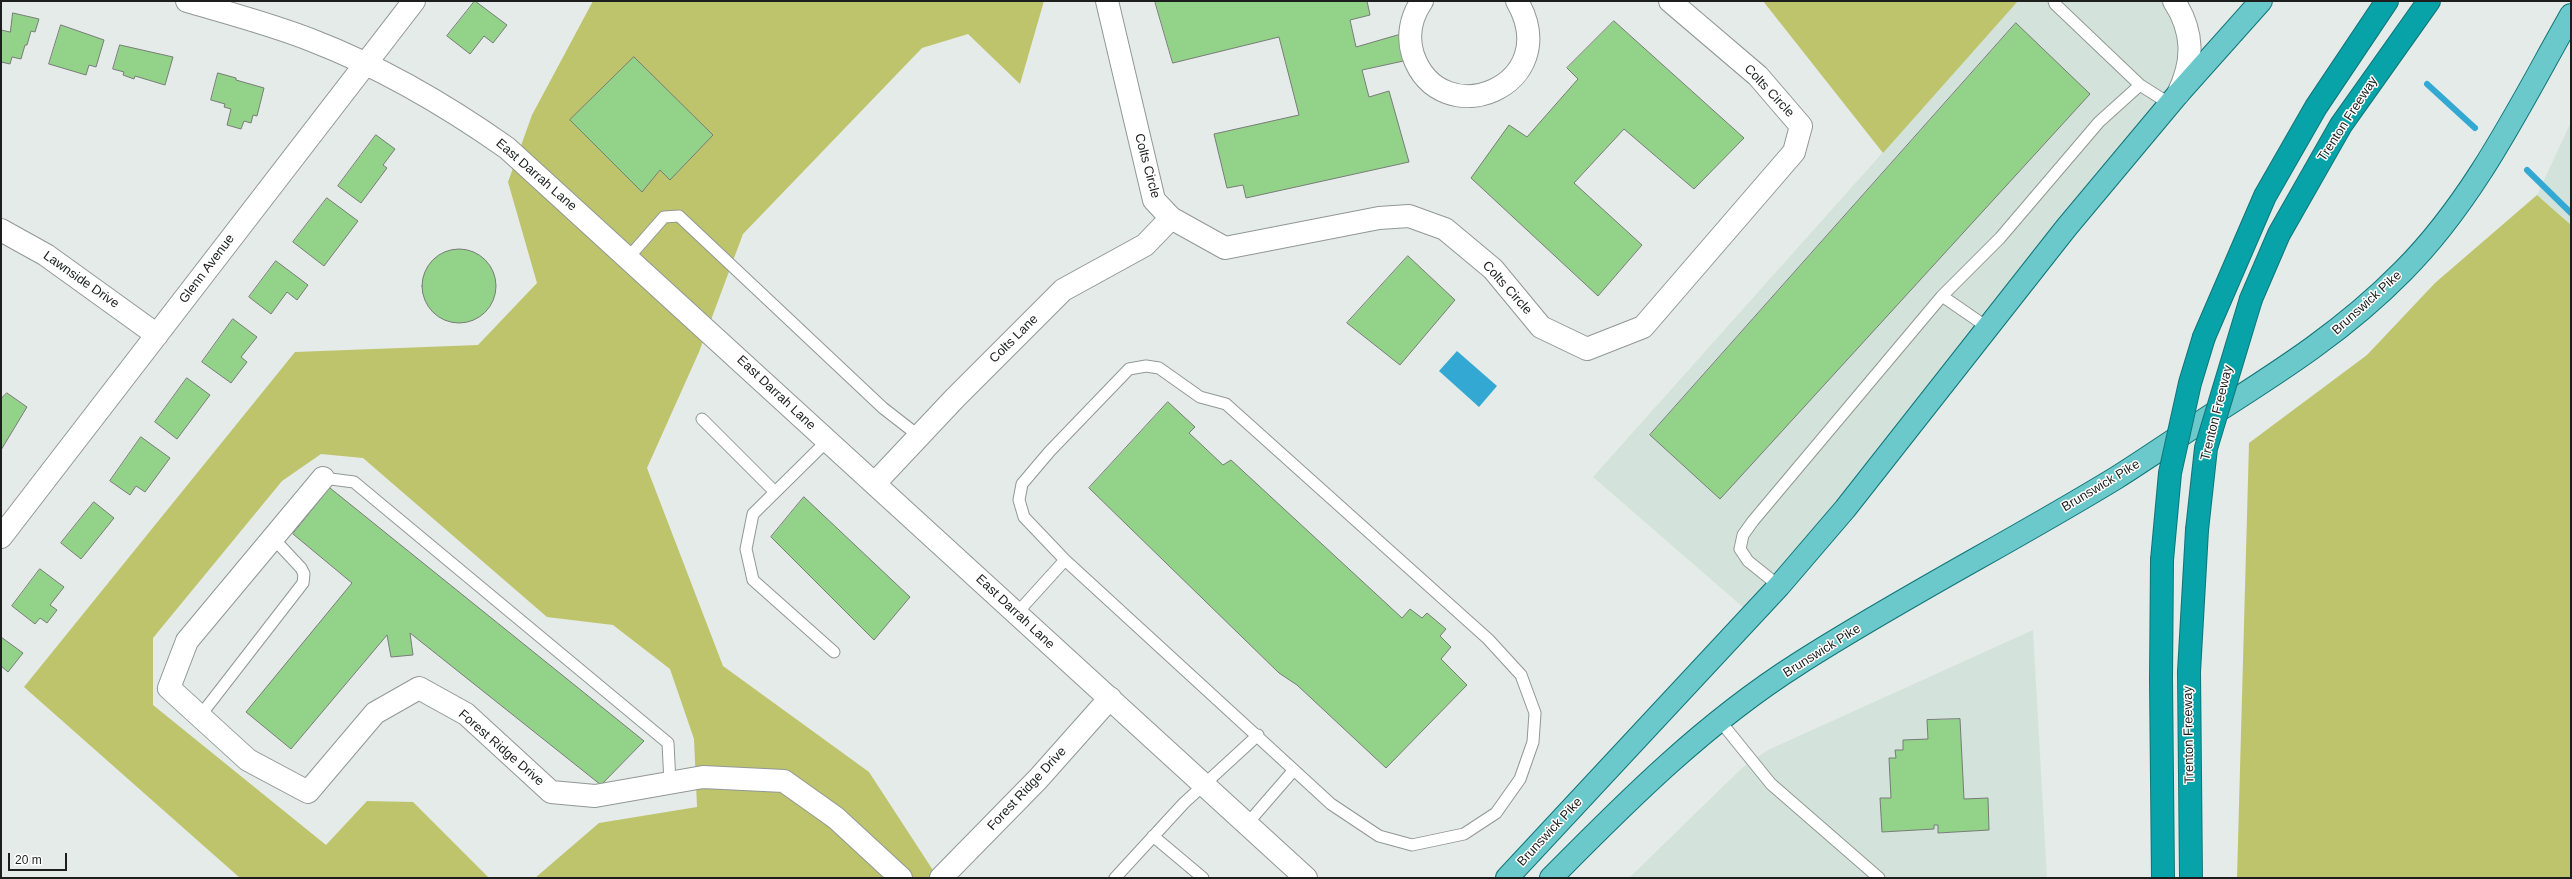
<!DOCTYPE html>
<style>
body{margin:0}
#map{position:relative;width:2572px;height:879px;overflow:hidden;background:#e4ebe8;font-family:Arial,sans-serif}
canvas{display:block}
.frame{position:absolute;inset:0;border:2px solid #1c1f1d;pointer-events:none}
.scale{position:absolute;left:8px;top:853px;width:59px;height:18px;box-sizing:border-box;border:2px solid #1c1f1d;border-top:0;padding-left:5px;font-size:12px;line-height:14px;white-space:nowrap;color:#1c1f1d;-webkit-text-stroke:3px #fff;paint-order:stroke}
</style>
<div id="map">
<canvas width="2572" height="879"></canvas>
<div class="frame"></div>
<div class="scale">20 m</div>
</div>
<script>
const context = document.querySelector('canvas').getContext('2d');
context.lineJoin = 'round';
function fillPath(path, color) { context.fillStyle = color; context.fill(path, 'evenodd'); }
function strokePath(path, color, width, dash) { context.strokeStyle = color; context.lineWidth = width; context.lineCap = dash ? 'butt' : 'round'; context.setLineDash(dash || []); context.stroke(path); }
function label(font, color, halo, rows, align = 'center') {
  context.font = font + ' Arial,sans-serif'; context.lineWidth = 3; context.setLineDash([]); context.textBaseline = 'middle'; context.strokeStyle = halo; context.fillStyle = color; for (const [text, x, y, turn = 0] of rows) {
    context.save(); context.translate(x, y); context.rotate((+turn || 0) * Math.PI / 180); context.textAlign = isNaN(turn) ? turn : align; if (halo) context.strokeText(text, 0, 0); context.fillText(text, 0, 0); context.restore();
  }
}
fillPath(new Path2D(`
 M2018 1H2174L2187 75 1752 615 1593 477Z
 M2571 122V225L2537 195Z
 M2033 630 2047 878H1629L1742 768 1768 750Z`), '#d3e3dc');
fillPath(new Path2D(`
 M593 1H1044L1020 84 968 34 922 48 743 234 699 352 647 468 723 666 869 772 938 878H535L599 823 697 807 694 739 670 669 613 625 547 617 363 458 321 454 282 481 153 638V705L326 845 367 801 413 802 488 877 529 878H240L24 687 295 352 478 345 537 283 508 182 532 115Z
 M1763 1H2018L1883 153Z
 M2537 195 2571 225V878H2237L2249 443 2367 355 2435 283Z`), '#bec46c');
fillPath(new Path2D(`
 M1457 351 1497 386 1479 407 1439 371Z`), '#32a8d3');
strokePath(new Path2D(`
 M2427 84 2475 128
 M2527 170 2571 213`), '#32a8d3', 6);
const building = new Path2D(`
 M475 1 507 25 493 43 484 36 470 54 447 36Z
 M1155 1H1367L1370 15 1350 20 1356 47 1401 34 1408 60 1362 70 1369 97 1389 91 1409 162 1246 198 1243 185 1227 188 1214 134 1299 115 1279 37 1173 63Z
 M13 13 39 19 35 32 31 31 27 45H25L21 59 12 57 10 64 1 62V30L10 32Z
 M1614 21 1744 138 1694 189 1624 129 1574 183 1642 245 1598 296 1471 178 1509 125 1527 137 1578 79 1567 68Z
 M2016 23 2090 94 1720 499 1650 435Z
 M61 25 104 40 96 67 89 65 86 75 49 64Z
 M120 45 173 57 165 85 135 76 134 79 123 75 124 72 113 69Z
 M634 57 713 135 670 180 660 170 642 192 570 120Z
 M218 73 236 78V80L264 88 257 116 253 115 251 123 244 121 241 129 227 125 231 109 224 107 225 104 211 100Z
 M376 135 395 149 383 165 387 168 361 203 338 186Z
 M327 198 358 221 324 266 293 242Z
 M422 286a37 37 0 1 1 74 0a37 37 0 1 1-74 0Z
 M1408 256 1455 300 1400 365 1347 323Z
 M276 261 308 285 297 300 287 292 271 314 249 297Z
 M233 319 257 337 241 357 247 362 231 383 202 362Z
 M187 378 210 395 177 439 155 422Z
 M7 393 27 407 1 450V399Z
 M1168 402 1195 427 1189 433 1223 465 1231 460 1402 618 1410 609 1422 618 1427 613 1446 629 1440 636 1451 647 1441 659 1467 685 1386 768 1297 685 1279 673 1089 488Z
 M141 437 170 458 145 492 136 486 130 495 110 481Z
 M330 488 644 741 601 785 410 633 413 655 391 657 387 635 291 749 246 712 352 583 293 534Z
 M804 497 910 597 874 640 771 537Z
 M94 502 114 518 81 559 61 543Z
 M40 569 64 587 50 605 57 610 47 623 40 618 35 624 12 606Z
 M1 637 23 653 8 672 1 666Z
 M1960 719 1964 799 1988 798 1989 830 1938 833V825H1934V829L1882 832 1880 798H1891L1889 758H1896L1895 750H1903V740L1928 739 1927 720Z`);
fillPath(building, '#93d289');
strokePath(building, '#787c77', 1);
const lane = new Path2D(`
 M2054 1 2055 4 2140 85 2170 104
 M628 258 664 217 679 216 883 408 919 436
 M1987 327 1942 296 2000 238 2099 122 2140 85
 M1146 366 1159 368 1200 397 1226 404 1488 639 1521 675 1535 713 1533 742 1520 779 1496 813 1464 834 1412 845 1379 836 1331 804 1065 560 1024 517 1019 500 1022 484 1050 451 1129 369Z
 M702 419 775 492
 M828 440 753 514 746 549 753 580 834 652
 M323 478 354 482 668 743 670 783
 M1779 586 1748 561 1740 549 1743 535 1753 521 1942 296
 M1017 613 1065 560
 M200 716 303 583 304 574 301 568 273 538
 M1720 721 1771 784 1879 878
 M1247 824 1293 771
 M1153 836 1203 878
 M1115 878 1184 803 1258 735`);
const street = new Path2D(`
 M1107 1 1154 200 1171 218 1225 248 1379 218 1409 216 1445 229 1493 269 1541 327 1587 349 1643 327 1794 152 1801 126 1758 76 1670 1
 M1422 1C1411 17 1407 36 1413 55 1441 136 1566 86 1517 1
 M2174 1C2194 32 2194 61 2178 94
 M1 230 46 255 157 335
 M323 478 187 641 169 688 248 760 308 792 375 713 419 688 466 714 551 792 595 796 703 777 784 781 836 818 901 878
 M875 483 955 398 1063 290 1145 245 1171 218
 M1 537 414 1
 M941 878 1038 779 1110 698`);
const secondary = new Path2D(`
 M187 1C228 13 270 24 311 40 381 67 446 105 507 148L1306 878`);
const primary = new Path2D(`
 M1507 878 1779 586 1845 509 2066 228 2178 94 2261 1
 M1551 878C1628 800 1705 723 1798 664 1901 598 2011 542 2116 478 2149 457 2181 435 2213 414 2282 370 2345 330 2403 271 2475 199 2521 103 2571 15`);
const highway = new Path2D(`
 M2251 299 2279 234 2341 125 2429 1
 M2204 337 2265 196 2316 107 2387 1
 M2162 560 2161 679 2163 878
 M2191 878 2189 672 2197 530`);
strokePath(lane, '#919895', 13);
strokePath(street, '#919895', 24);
strokePath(secondary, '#919895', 24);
strokePath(primary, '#0f7577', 24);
strokePath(highway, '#0f7577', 24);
strokePath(lane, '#fff', 11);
strokePath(street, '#fff', 22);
strokePath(secondary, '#fff', 22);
strokePath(primary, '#6bc8cb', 22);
strokePath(highway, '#08a3a8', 22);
const highwayBridge = new Path2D(`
 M2197 530 2206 448 2251 299
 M2162 560 2170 473 2190 383 2204 337`);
strokePath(highwayBridge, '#0f7577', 24, []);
strokePath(highwayBridge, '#08a3a8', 22);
label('13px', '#1c1f1d', '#fff', [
 ["Colts Circle",1769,91,47],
 ["Trenton Freeway",2348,119,-57],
 ["Colts Circle",1147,166,75],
 ["East Darrah Lane",536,175,41],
 ["Glenn Avenue",207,269,-53],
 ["Lawnside Drive",81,280,35],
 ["Colts Circle",1507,288,48],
 ["Brunswick Pike",2367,303,-42],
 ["Colts Lane",1014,339,-45],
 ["East Darrah Lane",776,393,43],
 ["Trenton Freeway",2217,413,-76],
 ["Brunswick Pike",2101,486,-31],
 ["East Darrah Lane",1015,612,43],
 ["Brunswick Pike",1822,651,-32],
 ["Trenton Freeway",2189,735,-91],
 ["Forest Ridge Drive",501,748,41],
 ["Forest Ridge Drive",1027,789,-47],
 ["Brunswick Pike",1550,832,-47]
]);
</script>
